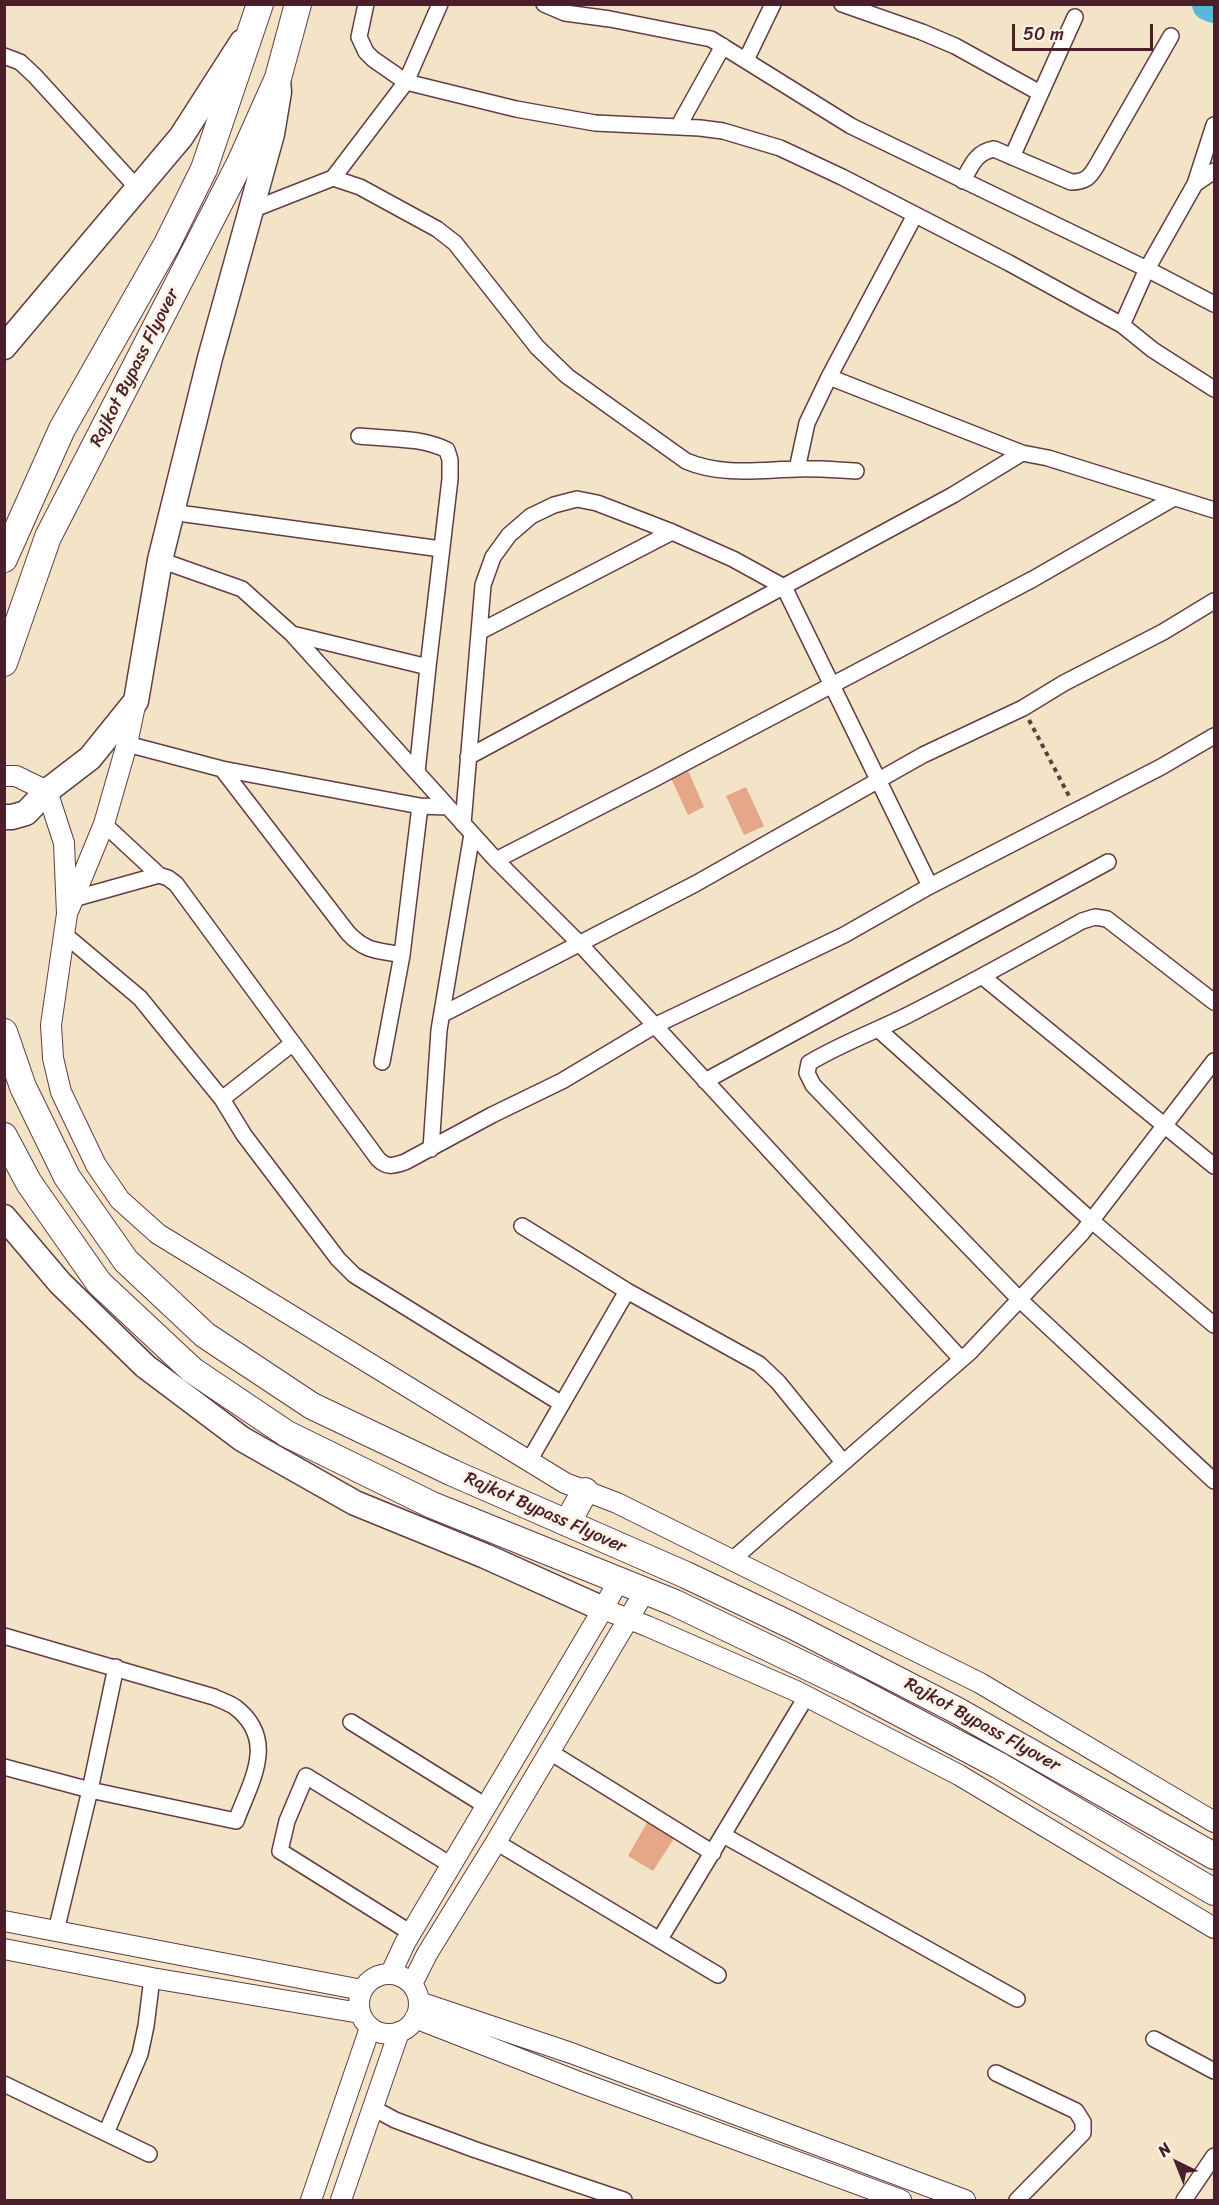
<!DOCTYPE html>
<style>
body{margin:0}
#map{position:relative;width:1219px;height:2205px;overflow:hidden;background:#f3e4c7;font-family:Sriracha,sans-serif}
canvas{display:block}
.frame{position:absolute;inset:0;border:6px solid #4a1f2b;pointer-events:none}
.north{position:absolute;left:1147px;top:2133px;width:60px;height:60px;-webkit-text-stroke:4px #fcf5e5;paint-order:stroke;rotate:317deg;font-size:16px;font-weight:700;line-height:24px;text-align:center;color:#4a1f2b}
.north::after{content:'';display:block;margin:auto;width:21px;height:27px;background:#4a1f2b;clip-path:polygon(50% 0,100% 100%,50% 72%,0 100%)}
.scale{position:absolute;left:1012px;top:24px;width:141px;height:27px;box-sizing:border-box;border:3px solid #4a1f2b;border-top:0;padding-left:8px;font-size:18px;line-height:21px;white-space:nowrap;color:#4a1f2b;-webkit-text-stroke:4px #fcf5e5;paint-order:stroke}
</style>
<div id="map">
<canvas width="1219" height="2205"></canvas>
<div class="frame"></div>
<div class="north">N</div>
<div class="scale">50 m</div>
</div>
<script>
const context = document.querySelector('canvas').getContext('2d');
context.lineJoin = 'round';
function strokePath(path, color, width, dash) { context.strokeStyle = color; context.lineWidth = width; context.lineCap = dash ? 'butt' : 'round'; context.setLineDash(dash || []); context.stroke(path); }
function fillPath(path, color) { context.fillStyle = color; context.fill(path, 'evenodd'); }
function label(font, color, halo, rows, align = 'center') {
  context.font = font + ' Sriracha,sans-serif'; context.lineWidth = 6; context.setLineDash([]); context.textBaseline = 'middle'; context.strokeStyle = halo; context.fillStyle = color; for (const [text, x, y, turn = 0] of rows) {
    context.save(); context.translate(x, y); context.rotate((+turn || 0) * Math.PI / 180); context.textAlign = isNaN(turn) ? turn : align; if (halo) context.strokeText(text, 0, 0); context.fillText(text, 0, 0); context.restore();
  }
}
strokePath(new Path2D(`
 M1209 4 1214 6`), '#58b8d7', 34);
fillPath(new Path2D(`
 M687 768 704 807 688 815 670 776Z
 M746 787 764 826 744 835 726 796Z
 M648 1821 677 1834 653 1871 628 1856Z`), '#e6a789');
const minor = new Path2D(`
 M366 4 359 37 366 52 373 59 406 82 516 109 595 123 700 128 723 131 780 148 842 177 1009 263 1122 325 1153 350 1214 389
 M544 4 565 13 610 19 711 39 851 126 1147 269 1214 304
 M842 4 922 32 955 46 1040 93
 M4 56 20 62 35 76 139 190
 M746 60 773 4
 M678 127 723 46
 M1012 157 1075 17
 M333 178 406 82 440 4
 M963 181C971 166 976 152 994 149L1071 182C1086 182 1090 177 1097 165L1171 36
 M1195 184 1214 171
 M249 211 333 178 360 187 437 229 455 243 537 347 567 376 686 461C721 476 759 470 796 469 816 468 836 470 856 471
 M1122 325 1147 269 1195 184 1214 125
 M829 377 1022 453 1048 458 1214 510
 M797 469 807 423 829 377 915 215
 M171 512 441 549
 M160 560 242 589 292 634 496 860 580 944 961 1359
 M479 632 672 532
 M292 634 428 667 450 479V460L447 450C421 437 388 439 359 436
 M127 744 222 769 420 806 448 807
 M468 757 953 495 1022 453
 M222 769 348 933C366 952 377 950 402 955
 M417 772 428 667
 M104 824 159 875
 M463 824 483 585 493 557 509 535 531 516 554 505 577 499 597 503 672 532 733 559 784 587 930 886
 M496 860 652 780 1033 579 1174 498
 M73 899 159 875 168 878 176 884 378 1159C387 1168 393 1166 405 1162L492 1115 562 1081 654 1026 844 935 930 886 1161 767 1214 736
 M64 934 140 998 222 1099 244 1135 338 1259 354 1275 562 1404
 M983 977 1214 1166
 M1214 1002 1107 919 1095 917 1082 921C1025 953 967 985 908 1015 876 1031 840 1044 809 1063L807 1073 813 1085 1020 1300 1214 1481
 M443 1014 695 884 923 755 1023 708 1064 683 1163 632 1214 601
 M879 1030 1092 1221 1214 1325
 M382 1062 402 955 420 806
 M705 1081 1108 862
 M222 1099 293 1043
 M431 1149 439 1030 472 834
 M522 1226 627 1291 759 1364 778 1382 843 1462
 M529 1461 627 1291
 M732 1560 970 1352 1082 1233 1214 1061
 M4 1636 214 1697C220 1700 229 1703 235 1707 278 1740 251 1781 236 1821L90 1790 4 1767
 M351 1722 486 1806
 M550 1752 713 1853
 M723 1835 1017 1999
 M496 1842 718 1975
 M56 1931 90 1790 116 1667
 M411 1933 280 1851 287 1821 306 1776 451 1865
 M660 1939 806 1697
 M1154 2039 1214 2071
 M996 2073 1076 2111 1083 2122V2133L1017 2200
 M4 2084 149 2154
 M373 2108 395 2120 476 2150 624 2200
 M106 2133 140 2054 146 2026 152 1978
 M1184 2200 1214 2156`);
const tertiary = new Path2D(`
 M4 776H16L47 791 64 843 67 914 51 1025 53 1058 61 1092 96 1165 120 1200 158 1234 565 1483 617 1503 980 1683 1214 1822
 M69 909 104 824 127 744 136 701
 M603 1609 647 1626 796 1691 959 1775 1214 1928
 M4 1921 362 1990
 M4 1949 152 1978 360 2013
 M391 1973 405 1943 603 1609 619 1580
 M359 2004a30 30 0 1 1 60 0a30 30 0 1 1-60 0Z
 M412 1984 427 1954 496 1842 645 1591
 M419 2002 571 2053 965 2200
 M415 2018 579 2082 901 2200
 M311 2200 370 2028
 M341 2200 399 2032`);
const primary = new Path2D(`
 M4 347 181 137 242 42
 M4 817H12L26 813 47 791 90 758 136 701 160 560 210 358 272 134 279 92 278 80
 M4 1217 60 1283 145 1366 242 1439 355 1503 485 1556 603 1609`);
const trunk = new Path2D(`
 M4 559 62 429 167 244 204 169 260 4
 M4 663 48 537 240 163 278 78 298 4
 M4 1032 23 1087 67 1177 126 1261 205 1335 312 1406 453 1473 686 1575 793 1626 956 1710 1214 1856
 M4 1136 29 1183 99 1283 192 1370 287 1434 432 1505 675 1603 858 1691 998 1765 1214 1892
 M567 1523 585 1491`);
strokePath(minor, '#633d42', 18);
strokePath(tertiary, '#633d42', 22);
strokePath(primary, '#633d42', 27);
strokePath(trunk, '#633d42', 28);
strokePath(new Path2D(`
 M1029 720 1069 796`), '#633d42', 4, [4.5, 4.5]);
strokePath(minor, '#fff', 15);
strokePath(tertiary, '#fff', 20);
strokePath(primary, '#fff', 24);
strokePath(trunk, '#fff', 26);
label('18px', '#4a1f2b', '#fcf5e5', [
 ["Rajkot Bypass Flyover",135,368,-63],
 ["Rajkot Bypass Flyover",545,1513,24],
 ["Rajkot Bypass Flyover",982,1725,29]
]);
</script>
